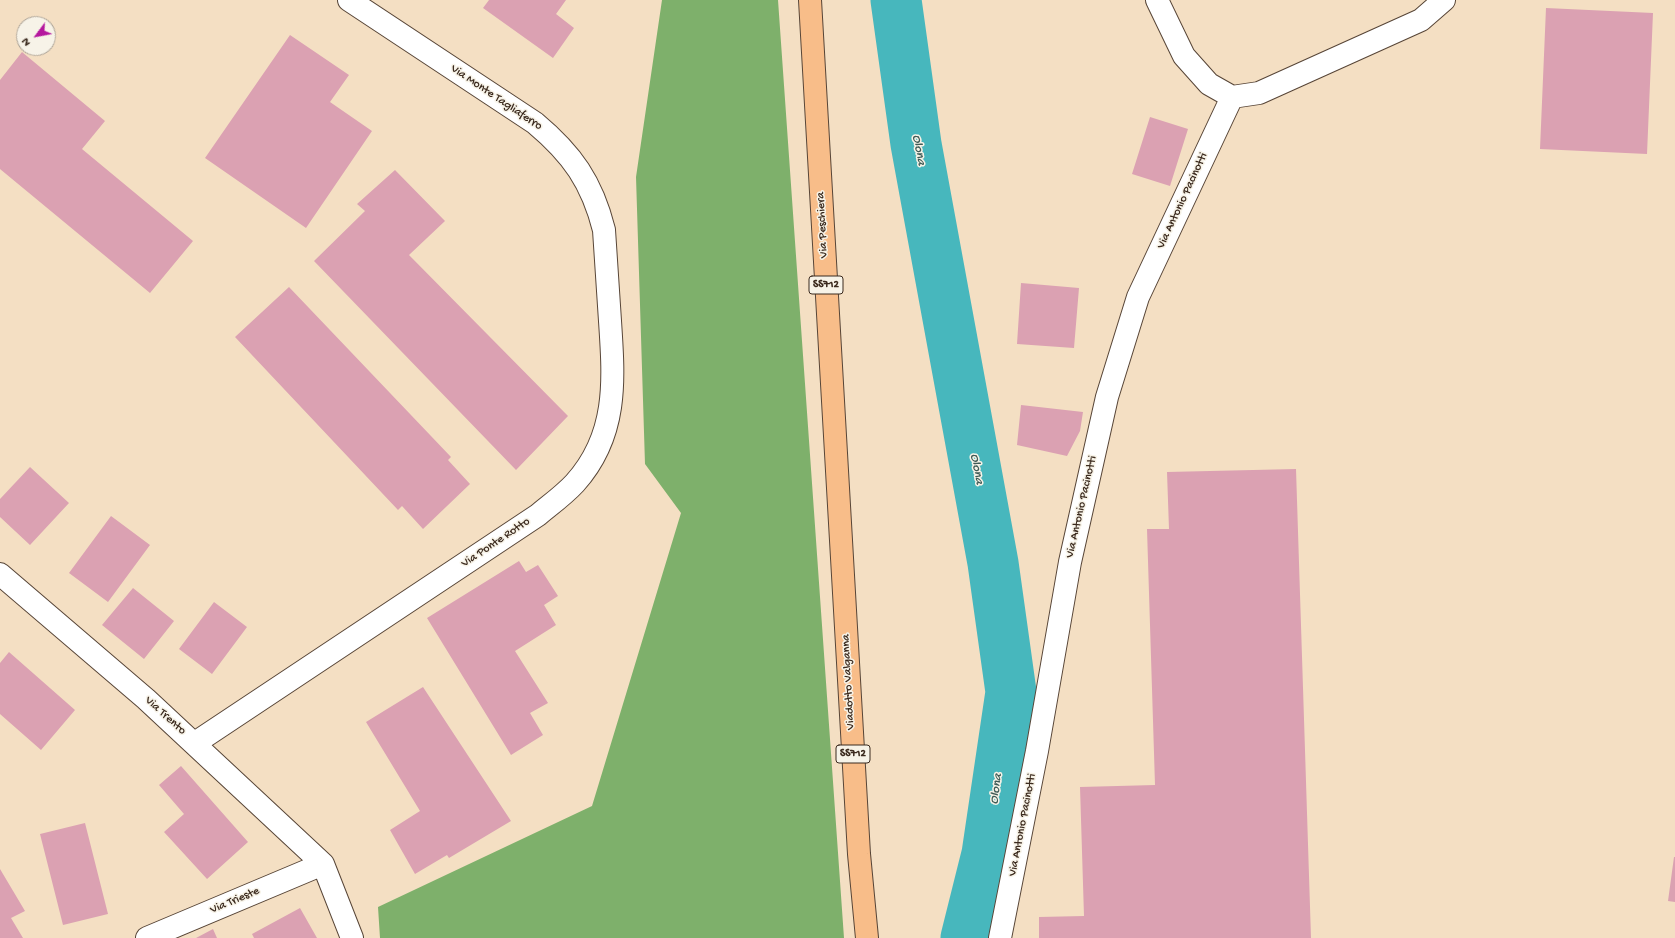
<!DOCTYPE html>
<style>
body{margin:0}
#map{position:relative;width:1675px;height:938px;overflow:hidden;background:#f4dfc3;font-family:"Gochi Hand",sans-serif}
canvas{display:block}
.north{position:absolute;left:16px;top:16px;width:40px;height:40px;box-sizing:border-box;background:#f7f3e8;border:1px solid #aca397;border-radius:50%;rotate:238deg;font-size:11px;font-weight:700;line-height:16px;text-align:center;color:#3b2a1e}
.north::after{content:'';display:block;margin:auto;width:14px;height:18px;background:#b5179e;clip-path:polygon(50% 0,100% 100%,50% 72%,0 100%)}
</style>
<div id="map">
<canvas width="1675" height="938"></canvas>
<div class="north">N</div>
</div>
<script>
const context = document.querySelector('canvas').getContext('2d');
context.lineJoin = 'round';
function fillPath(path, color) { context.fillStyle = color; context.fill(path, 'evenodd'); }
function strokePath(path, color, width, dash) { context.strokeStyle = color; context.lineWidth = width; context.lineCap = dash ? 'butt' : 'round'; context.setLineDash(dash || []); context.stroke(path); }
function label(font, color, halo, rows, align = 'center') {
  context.font = font + ' "Gochi Hand",sans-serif'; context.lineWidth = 3; context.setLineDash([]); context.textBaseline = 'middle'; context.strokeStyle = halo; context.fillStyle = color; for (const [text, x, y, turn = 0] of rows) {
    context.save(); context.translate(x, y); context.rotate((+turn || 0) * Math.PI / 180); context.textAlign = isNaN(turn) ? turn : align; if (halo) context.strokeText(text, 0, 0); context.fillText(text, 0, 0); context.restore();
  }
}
fillPath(new Path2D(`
 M662 0H778L844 938H380L378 907 592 806 681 513 645 464 636 177Z`), '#7eb06b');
strokePath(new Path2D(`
 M896 0 916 144 993 563 1011 692 987 854 966 938`), '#47b7bd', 51);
fillPath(new Path2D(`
 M489 0H566L556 14 574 28 553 58 483 8Z
 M1546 8 1653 13 1647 154 1540 149Z
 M290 35 349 75 330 102 372 131 306 228 205 158Z
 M22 52 105 121 82 149 193 241 150 293 0 169V80Z
 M1150 117 1188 129 1170 186 1132 174Z
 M395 170 445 221 409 255 568 416 516 470 314 261 365 211 357 204Z
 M1021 283 1079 288 1074 348 1017 344Z
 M289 287 451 457 448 460 470 484 423 529 402 506 398 510 235 337Z
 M1021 405 1083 412 1080 431 1067 456 1017 445Z
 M30 467 69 503 30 545 0 517V499Z
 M1296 469 1311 938H1039V917L1084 916 1080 787 1155 785 1147 529H1169L1167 472Z
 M111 516 150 545 108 602 69 573Z
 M519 561 526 572 538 565 558 596 544 605 556 625 515 651 548 703 530 713 543 735 511 755 427 618Z
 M133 588 174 621 144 659 102 625Z
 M214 602 247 627 212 674 179 649Z
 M9 652 75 710 41 750 0 714V663Z
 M423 687 511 821 449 858 447 855 415 874 390 830 420 811 366 722Z
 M181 766 248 842 207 879 164 832 184 814 159 785Z
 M85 823 108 914 63 925 40 834Z
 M1674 857H1675V902L1668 901Z
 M0 869 25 911 11 918 23 938H0Z
 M300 908 317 938H254L252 934Z
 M213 929 217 938H196Z`), '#dba1b2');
const minor = new Path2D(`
 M1157 0 1184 56 1209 84 1232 97 1259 93 1421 20 1444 0
 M0 574 146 699 323 864 352 938
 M195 743 538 515C550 505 564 495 575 483 618 435 614 381 610 321 608 291 606 260 604 230 592 182 572 154 535 123L349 0
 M147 938 323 864
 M1000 938 1037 751 1070 562 1107 397 1138 297 1232 97`);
const primary = new Path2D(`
 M810 0 859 854 867 938`);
strokePath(minor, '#574537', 24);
strokePath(primary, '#574537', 24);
strokePath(minor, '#fff', 22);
strokePath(primary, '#f8bd89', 22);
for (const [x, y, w] of [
 [826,285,34],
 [853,754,34]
]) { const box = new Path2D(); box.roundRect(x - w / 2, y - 9, w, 18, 3); context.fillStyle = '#f7f3e8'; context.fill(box); strokePath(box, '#3b2a1e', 1); }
label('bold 11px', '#3b2a1e', null, [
 ["SS712",826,285],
 ["SS712",853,754]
]);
label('12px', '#3b2a1e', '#f7f3e8', [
 ["Via Monte Tagliaferro",496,98,34],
 ["Via Antonio Pacinotti",1183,201,-65],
 ["Via Peschiera",823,225,-93],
 ["Via Antonio Pacinotti",1082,507,-77],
 ["Via Ponte Rotto",496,543,-34],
 ["Viadotto Valganna",849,682,-93],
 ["Via Trento",165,716,42],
 ["Via Antonio Pacinotti",1023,825,-79],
 ["Via Trieste",235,901,-23]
]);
label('italic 13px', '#3f5b56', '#f7f3e8', [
 ["Olona",918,150,80],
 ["Olona",976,469,80],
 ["Olona",997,789,-82]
]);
</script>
